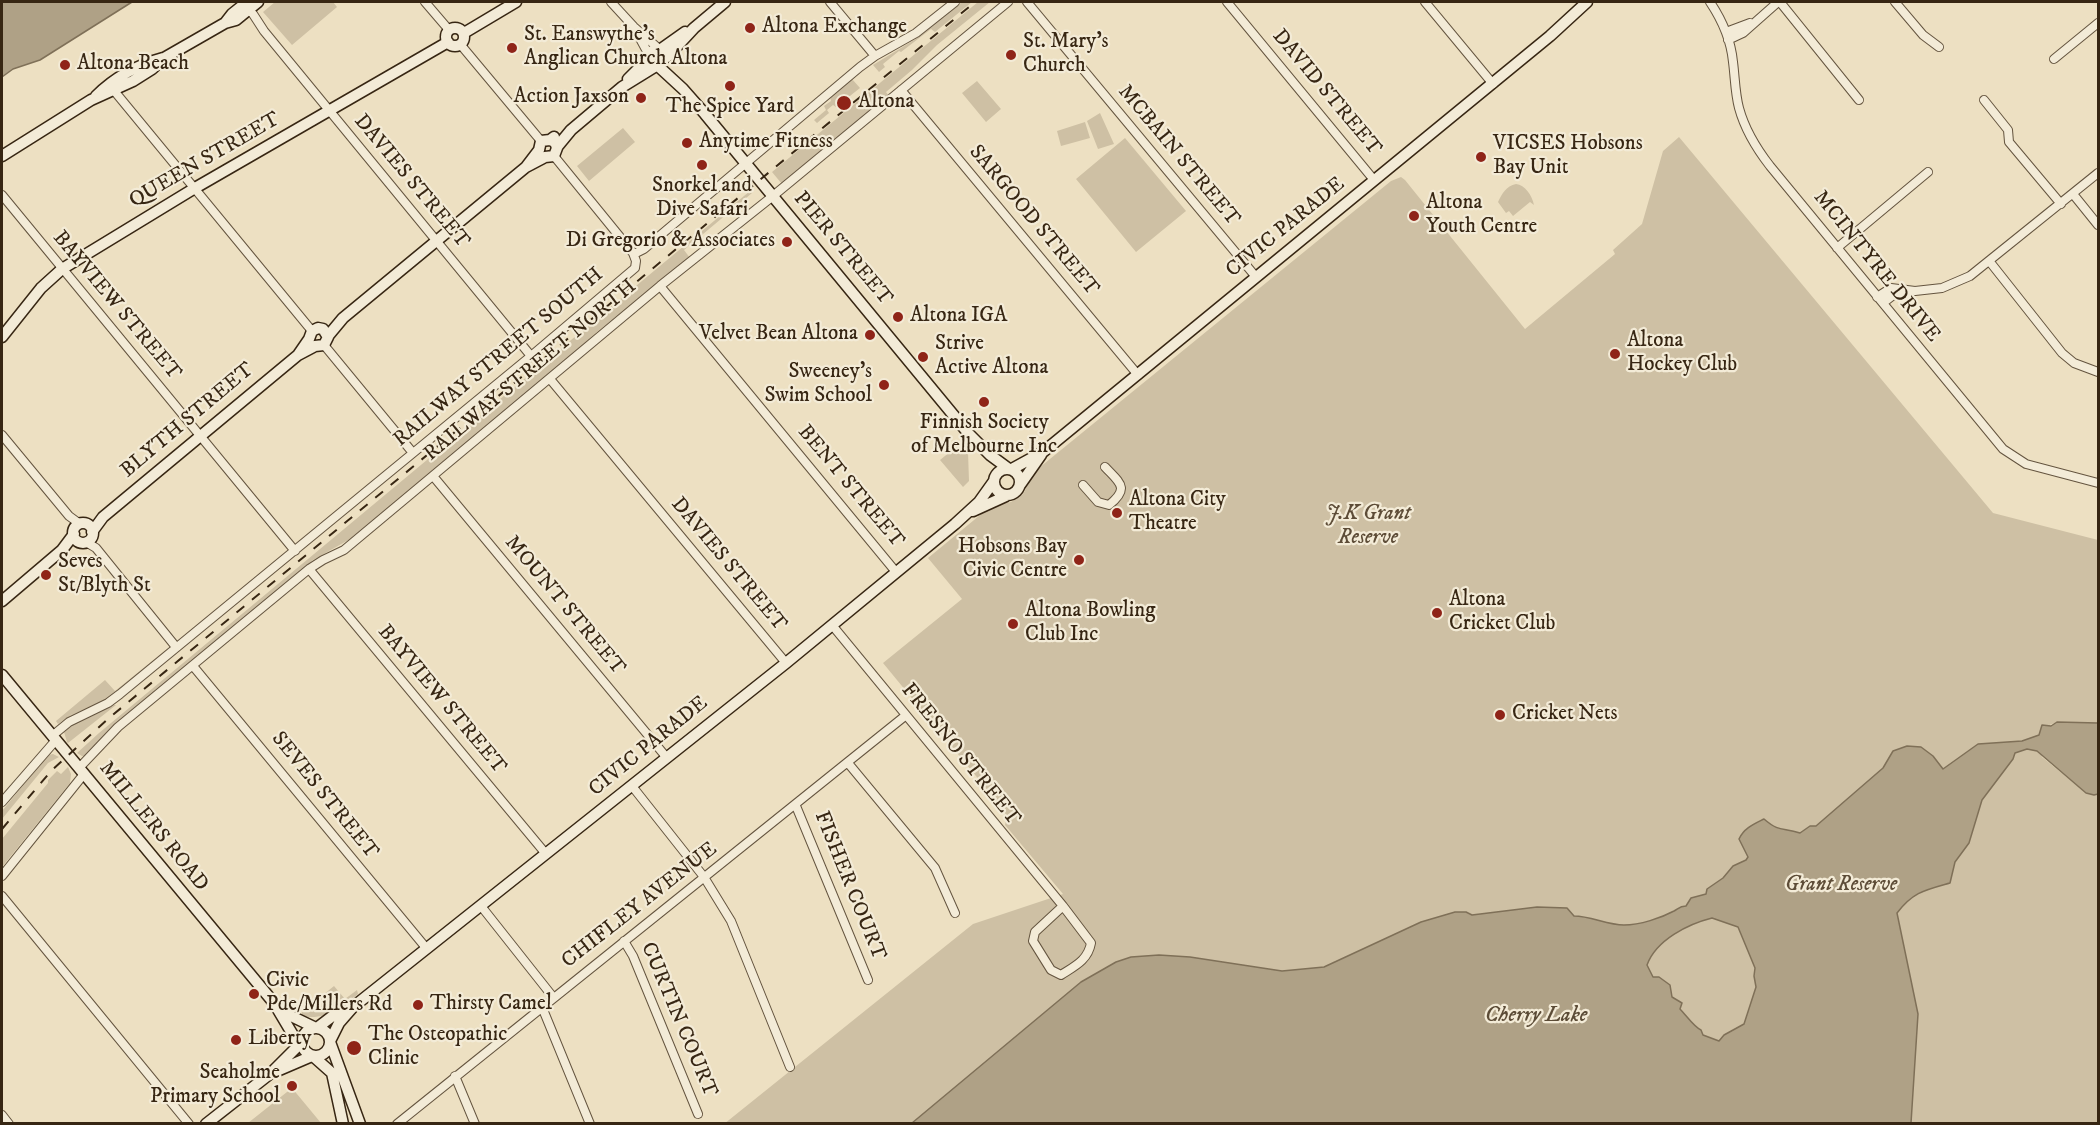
<!DOCTYPE html>
<style>
body{margin:0}
#map{position:relative;width:2100px;height:1125px;overflow:hidden;background:#ede0c2;font-family:"IM FELL DW Pica",serif}
canvas{display:block}
.frame{position:absolute;inset:0;border:3px solid #372613;pointer-events:none}
</style>
<div id="map">
<canvas width="2100" height="1125"></canvas>
<div class="frame"></div>
</div>
<script>
const context = document.querySelector('canvas').getContext('2d');
context.lineJoin = 'round';
function fillPath(path, color) { context.fillStyle = color; context.fill(path, 'evenodd'); }
function strokePath(path, color, width, dash) { context.strokeStyle = color; context.lineWidth = width; context.lineCap = dash ? 'butt' : 'round'; context.setLineDash(dash || []); context.stroke(path); }
function label(font, color, halo, rows, align = 'center') {
  context.font = font + ' "IM FELL DW Pica",serif'; context.lineWidth = 4.5; context.setLineDash([]); context.textBaseline = 'middle'; context.strokeStyle = halo; context.fillStyle = color; for (const [text, x, y, turn = 0] of rows) {
    context.save(); context.translate(x, y); context.rotate((+turn || 0) * Math.PI / 180); context.textAlign = isNaN(turn) ? turn : align; if (halo) context.strokeText(text, 0, 0); context.fillText(text, 0, 0); context.restore();
  }
}
fillPath(new Path2D(`
 M275 2H333L337 7 292 45 263 12Z
 M962 2H972L935 32 931 29 901 52 899 51 883 64 885 67 879 72 873 65 914 40Z
 M978 2H990L937 45 912 70 886 92 888 95 782 184 772 172Z
 M852 79 860 88 836 107 833 105 827 110 829 113 817 123 814 120 826 110 824 106 831 101 830 97Z
 M977 81 1001 109 986 122 962 93Z
 M1100 113 1114 144 1098 149 1087 121Z
 M1085 122 1090 138 1061 146 1057 131Z
 M623 128 635 142 589 181 577 166Z
 M1679 137 1993 513 2098 540V723L2057 722 2047 726 2037 737 2042 757 2086 793 2094 795 2098 794V1123L724 1124 973 924 1063 894 1005 825 1007 816 999 804 883 663 962 599 928 558 991 506 1011 502 1023 494 1034 472 1391 181 1401 177 1405 180 1525 329 1615 254 1613 250 1642 224 1663 151Z
 M1125 138 1186 211 1136 252 1076 179Z
 M1516 184C1525 185 1532 195 1534 205L1530 202 1513 216 1509 211 1506 213 1498 202C1502 194 1506 186 1516 184Z
 M750 191 752 193 684 250 690 258 598 331 553 372 352 538 313 560 112 727 86 756H82L77 753 99 733Z
 M961 443 968 452 969 481 963 487 940 460Z
 M168 648 166 653 108 700 71 715 58 724 56 721 105 680 115 691Z
 M113 705H116L68 743 67 742 64 732C75 716 97 715 113 705Z
 M53 754 59 757 48 763 2 819V811L48 755Z
 M68 767 71 774 70 783 2 867V839L48 783V780L57 771 61 774Z
 M334 986 345 999 357 990 358 994C341 1008 325 1021 301 1016L302 1012Z
 M292 1088 321 1123H248Z`), '#cec0a4');
const water = new Path2D(`
 M2 2H132L40 60 13 69 2 77Z
 M2057 722 2098 723V794L2094 795 2086 793 2037 751 2027 749 2015 753 2013 759 1982 800 1969 843 1955 862 1950 883C1925 890 1913 892 1897 913L1918 1014 1911 1123H912L1081 982 1116 962 1131 957 1159 955 1190 957 1282 971 1324 967 1421 922 1455 912H1466L1472 915 1537 907 1567 908 1574 916C1591 916 1607 925 1624 925 1640 925 1661 918 1674 911 1679 908 1680 906 1686 906L1691 898 1706 894 1707 889 1723 878 1733 866 1746 860 1748 857 1739 839C1744 828 1754 824 1764 819 1780 833 1783 827 1800 833L1810 826H1816L1883 768 1893 751 1907 746 1921 747 1933 756 1943 769 1978 744 2022 741 2039 735 2042 725 2051 726ZM1712 918 1738 927 1755 968 1754 976 1756 987 1744 1024 1724 1035 1719 1041 1703 1035 1701 1030C1694 1027 1686 1015 1680 1009L1682 1003 1672 997 1670 985 1659 977H1653L1647 965C1656 940 1688 924 1712 918Z`);
fillPath(water, '#afa186');
strokePath(water, '#7f7058', 1.5);
const street = new Path2D(`
 M425 2 449 30
 M611 2 634 27 658 48
 M830 2 875 56
 M1027 2 1256 277
 M1227 2 1374 180
 M1425 2 1493 84
 M1710 2C1722 20 1731 40 1733 62 1735 77 1735 93 1739 108 1745 130 1756 148 1770 166L2003 449 2026 464 2098 483
 M1780 2 1859 100
 M1895 2 1923 35 1939 47
 M245 7 253 14 264 31 531 356
 M636 31 649 55
 M1726 32 1750 23
 M1728 40 1743 33 1778 2
 M460 44 541 141
 M2054 59 2098 23
 M111 87 312 331
 M901 90 1138 375
 M1984 100 2008 130 2009 142 2061 204
 M2073 194 2098 225
 M2 195 295 551
 M1837 248 1928 172
 M633 253H636L644 249 860 67 875 56 916 33 955 2
 M1990 262 2062 353 2074 363 2098 372
 M660 286 896 572
 M1877 297 1891 288 1915 291 1942 288 1970 276 2098 173
 M1883 303 1892 296 1905 291
 M324 345 413 453
 M550 379 786 663
 M2 435 69 516 80 524
 M433 476 667 758
 M1083 485 1098 502 1109 505C1130 488 1120 483 1105 467
 M86 542 96 548 176 647
 M309 569 546 854
 M832 625 1063 906 1091 943C1088 960 1075 966 1061 975L1051 970 1033 941 1035 932 1063 906
 M193 666 427 949
 M52 736 69 722 108 703 120 694 531 356 635 268 636 261 633 253 554 156
 M848 763 935 868 955 913
 M79 768 118 727 309 569 323 560 344 550 660 286 773 196 1008 2
 M632 786 704 877 731 921 790 1067
 M2 802 56 740
 M796 806 868 980
 M2 876 84 774
 M2 896 189 1124
 M481 906 553 997
 M624 941 633 956 698 1114
 M542 1007 590 1124
 M455 1076 475 1124
 M2 1115 9 1124
 M397 1124 905 716`);
const secondary = new Path2D(`
 M225 23 232 14 247 2
 M446 37a9 9 0 1 1 18 0a9 9 0 1 1-18 0Z
 M464 33 516 2
 M661 49 685 32
 M667 57 694 28 725 2
 M658 66 683 89 705 114 969 434 990 455 1009 469
 M628 79 649 58 652 51 661 49
 M96 96C115 77 137 65 163 58
 M557 147 571 130 622 87 656 66
 M2 156 91 100 133 81 152 69 164 58 225 23 236 20 258 2
 M526 167 539 150 541 141 550 140 554 137
 M328 336 343 318 526 167 545 157 554 156 557 148 555 142 550 140
 M2 337 41 288 62 269 195 188 448 42
 M298 355 309 339 312 331 318 328 323 329
 M994 482a13 13 0 1 1 26 0a13 13 0 1 1-26 0Z
 M1012 469 1043 452 1550 36 1587 2
 M1020 485 1041 455
 M973 511 1006 496
 M73 533a10 10 0 1 1 20 0a10 10 0 1 1-20 0Z
 M92 532 103 517 298 355 315 346 324 345 328 337 323 329
 M2 601 62 550 74 534
 M2 675 274 1003 293 1035 301 1042
 M277 1006 291 1016 316 1028
 M302 1042a14 14 0 1 1 28 0a14 14 0 1 1-28 0Z
 M317 1028 334 1015 350 1009
 M330 1041 339 1023 353 1007 786 663 955 524 979 502 994 481
 M330 1042 360 1124
 M314 1057 332 1073 343 1124
 M277 1071 312 1056
 M206 1124 271 1073 301 1043`);
strokePath(street, '#64543f', 10);
strokePath(secondary, '#372613', 13);
strokePath(street, '#f3ebd7', 8);
strokePath(secondary, '#f3ebd7', 10);
strokePath(new Path2D(`
 M2 829 51 771 109 718 975 2`), '#372613', 2, [10, 10]);
for (const [x, y, r, color] of [
 [750,28,6,"#8f2418"],
 [512,48,6,"#8f2418"],
 [1011,55,6,"#8f2418"],
 [65,65,6,"#8f2418"],
 [730,86,6,"#8f2418"],
 [641,98,6,"#8f2418"],
 [844,103,8,"#8f2418"],
 [687,143,6,"#8f2418"],
 [1481,157,6,"#8f2418"],
 [702,165,6,"#8f2418"],
 [1414,216,6,"#8f2418"],
 [787,242,6,"#8f2418"],
 [898,317,6,"#8f2418"],
 [870,335,6,"#8f2418"],
 [1615,354,6,"#8f2418"],
 [923,357,6,"#8f2418"],
 [884,385,6,"#8f2418"],
 [984,402,6,"#8f2418"],
 [1117,513,6,"#8f2418"],
 [1079,560,6,"#8f2418"],
 [46,575,6,"#8f2418"],
 [1437,613,6,"#8f2418"],
 [1013,624,6,"#8f2418"],
 [1500,715,6,"#8f2418"],
 [254,994,6,"#8f2418"],
 [418,1005,6,"#8f2418"],
 [236,1040,6,"#8f2418"],
 [354,1048,8,"#8f2418"],
 [292,1086,6,"#8f2418"]
]) { const dot = new Path2D(); dot.arc(x, y, r, 0, 2 * Math.PI); context.fillStyle = color; context.fill(dot); strokePath(dot, '#f3ebd7', 2); }
label('21px', '#372613', '#f3ebd7', [
 ["Altona Exchange",762,28],
 ["St. Eanswythe's",524,36],
 ["Anglican Church Altona",524,60],
 ["St. Mary's",1023,43],
 ["Church",1023,67],
 ["Altona Beach",77,65],
 ["Action Jaxson",629,98,"right"],
 ["Altona",858,103],
 ["The Spice Yard",730,108,"center"],
 ["Anytime Fitness",699,143],
 ["VICSES Hobsons",1493,145],
 ["Bay Unit",1493,169],
 ["Snorkel and",702,187,"center"],
 ["Dive Safari",702,211,"center"],
 ["Altona",1426,204],
 ["Youth Centre",1426,228],
 ["Di Gregorio & Associates",775,242,"right"],
 ["Altona IGA",910,317],
 ["Velvet Bean Altona",858,335,"right"],
 ["Altona",1627,342],
 ["Hockey Club",1627,366],
 ["Strive",935,345],
 ["Active Altona",935,369],
 ["Sweeney's",872,373,"right"],
 ["Swim School",872,397,"right"],
 ["Finnish Society",984,424,"center"],
 ["of Melbourne Inc",984,448,"center"],
 ["Altona City",1129,501],
 ["Theatre",1129,525],
 ["Hobsons Bay",1067,548,"right"],
 ["Civic Centre",1067,572,"right"],
 ["Seves",58,563],
 ["St/Blyth St",58,587],
 ["Altona",1449,601],
 ["Cricket Club",1449,625],
 ["Altona Bowling",1025,612],
 ["Club Inc",1025,636],
 ["Cricket Nets",1512,715],
 ["Civic",266,982],
 ["Pde/Millers Rd",266,1006],
 ["Thirsty Camel",430,1005],
 ["The Osteopathic",368,1036],
 ["Clinic",368,1060],
 ["Liberty",248,1040],
 ["Seaholme",280,1074,"right"],
 ["Primary School",280,1098,"right"]
], 'left');
label('21px', '#372613', '#f3ebd7', [
 ["DAVID STREET",1326,93,50],
 ["MCBAIN STREET",1178,156,50],
 ["QUEEN STREET",205,161,-30],
 ["DAVIES STREET",411,182,50],
 ["SARGOOD STREET",1033,221,50],
 ["CIVIC PARADE",1286,228,-39],
 ["PIER STREET",842,249,50],
 ["MCINTYRE DRIVE",1876,267,51],
 ["BAYVIEW STREET",116,306,50],
 ["RAILWAY STREET SOUTH",499,358,-40],
 ["RAILWAY STREET NORTH",531,371,-40],
 ["BLYTH STREET",188,421,-40],
 ["BENT STREET",850,487,50],
 ["DAVIES STREET",728,565,50],
 ["MOUNT STREET",564,606,50],
 ["BAYVIEW STREET",441,700,50],
 ["CIVIC PARADE",649,747,-39],
 ["FRESNO STREET",960,755,51],
 ["SEVES STREET",324,796,51],
 ["MILLERS ROAD",153,827,51],
 ["FISHER COURT",849,886,68],
 ["CHIFLEY AVENUE",640,906,-38],
 ["CURTIN COURT",678,1020,67]
]);
label('italic 21px', '#5d4c37', '#f3ebd7', [
 ["J.K Grant",1368,515],
 ["Reserve",1368,539],
 ["Grant Reserve",1841,886]
]);
label('italic 22px', '#5b4b36', '#f3ebd7', [
 ["Cherry Lake",1536,1016]
]);
</script>
